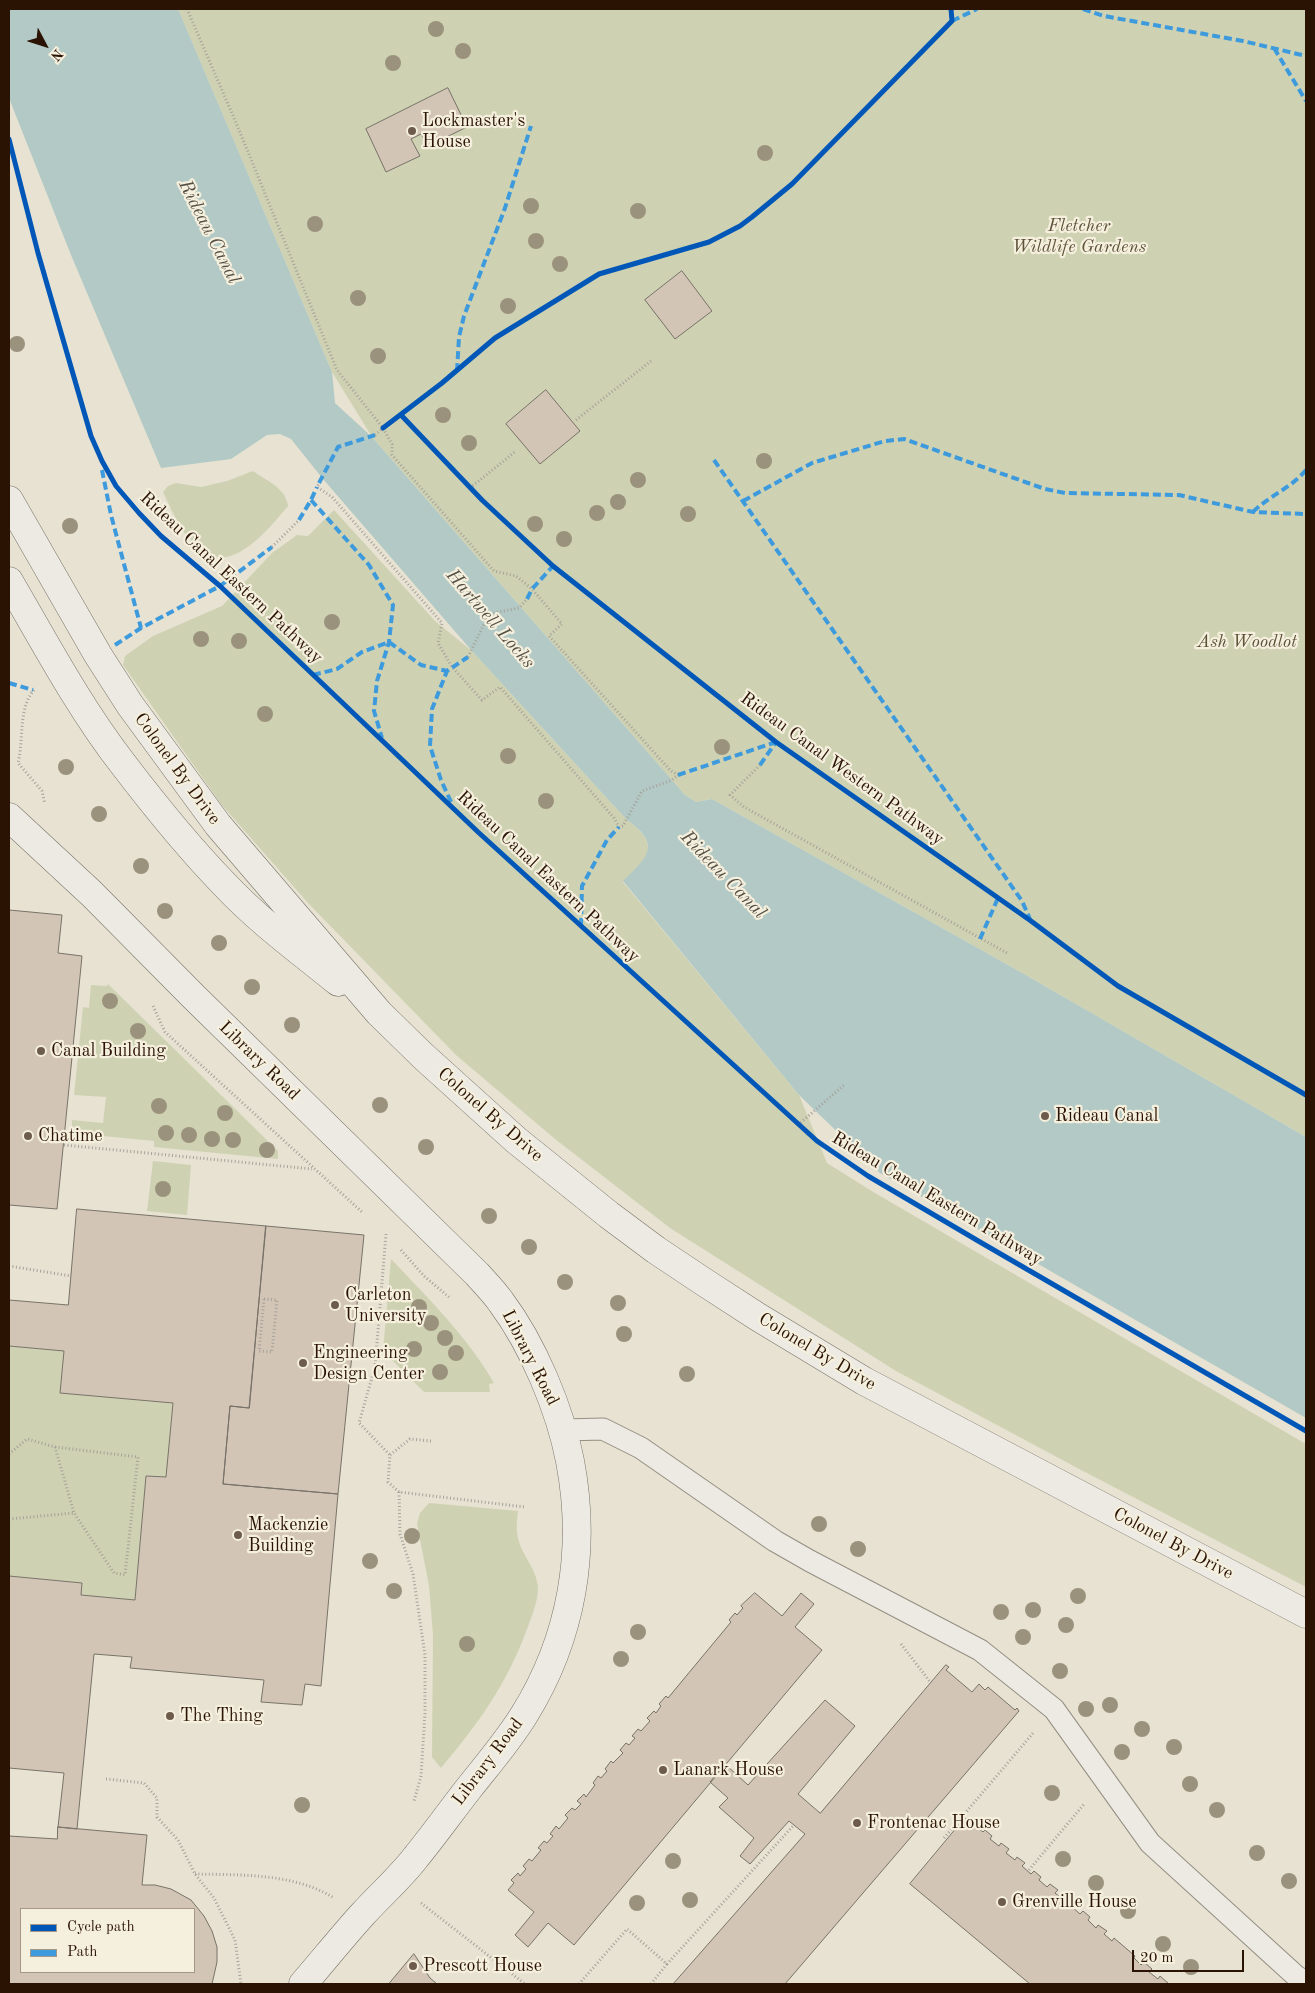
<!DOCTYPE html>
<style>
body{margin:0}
#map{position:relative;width:1315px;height:1993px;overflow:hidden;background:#e7e2d2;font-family:"Old Standard TT",serif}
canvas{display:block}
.frame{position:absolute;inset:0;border:10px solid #2b1304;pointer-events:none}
.legend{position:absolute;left:20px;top:1908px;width:175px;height:65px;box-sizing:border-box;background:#f5efdd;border:1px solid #a49786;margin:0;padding:6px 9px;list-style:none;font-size:15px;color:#2b1304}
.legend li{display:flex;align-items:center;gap:10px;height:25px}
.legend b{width:25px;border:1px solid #a49786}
.north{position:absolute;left:20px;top:20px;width:50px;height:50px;-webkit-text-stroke:4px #f5efdd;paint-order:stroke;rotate:130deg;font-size:14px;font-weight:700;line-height:20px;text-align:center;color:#2b1304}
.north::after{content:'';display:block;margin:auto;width:18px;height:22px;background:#2b1304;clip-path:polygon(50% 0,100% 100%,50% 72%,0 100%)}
.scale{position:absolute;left:1132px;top:1950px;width:112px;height:22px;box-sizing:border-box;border:2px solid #2b1304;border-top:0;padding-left:6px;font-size:15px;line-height:18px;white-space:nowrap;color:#2b1304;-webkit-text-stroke:4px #f5efdd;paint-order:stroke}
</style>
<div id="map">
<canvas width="1315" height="1993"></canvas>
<div class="frame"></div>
<ul class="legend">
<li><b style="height:6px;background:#0057b8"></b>Cycle path</li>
<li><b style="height:6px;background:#3d9add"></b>Path</li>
</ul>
<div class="north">N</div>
<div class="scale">20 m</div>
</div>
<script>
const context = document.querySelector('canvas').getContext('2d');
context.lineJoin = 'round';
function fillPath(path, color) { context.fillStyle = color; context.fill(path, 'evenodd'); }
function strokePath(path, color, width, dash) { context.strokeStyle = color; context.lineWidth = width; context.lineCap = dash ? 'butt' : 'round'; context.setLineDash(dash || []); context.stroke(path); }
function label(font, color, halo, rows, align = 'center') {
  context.font = font + ' "Old Standard TT",serif'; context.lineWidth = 4.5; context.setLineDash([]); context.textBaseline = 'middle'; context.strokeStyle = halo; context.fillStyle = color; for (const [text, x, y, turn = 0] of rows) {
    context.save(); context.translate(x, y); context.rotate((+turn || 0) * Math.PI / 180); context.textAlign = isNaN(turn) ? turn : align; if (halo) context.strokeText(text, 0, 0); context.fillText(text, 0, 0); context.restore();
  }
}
fillPath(new Path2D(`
 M178 9H1306V1137L1024 974 712 799 696 802 685 795 372 437 332 372Z
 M253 471C267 481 286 488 288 506 272 525 240 566 211 556 204 554 195 545 190 539 179 529 170 506 163 492L168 486 176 483 201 487 227 481Z
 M334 510 435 621 472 651 627 820C641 830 656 844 643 862 638 870 629 875 623 882L799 1095 827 1163 875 1193 1306 1444V1587L1083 1471 896 1371 670 1228 555 1139 456 1055 308 903 221 804 123 665 125 656 153 636 222 606 272 553 297 535 308 536Z
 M108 984 278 1151V1159L154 1147V1141L72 1133V1120L103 1123 106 1097 74 1095 83 1007 89 1008 91 985 107 986Z
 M153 1161 191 1165 187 1215 147 1211Z
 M391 1259C428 1298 467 1336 494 1383L489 1384 490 1392H424L383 1351Z
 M9 1346 64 1351 61 1393 173 1403 166 1477 146 1476 135 1600 81 1595 82 1583 9 1576Z
 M429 1503 518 1511C517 1520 516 1530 518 1538 522 1556 537 1569 538 1588 538 1601 532 1616 527 1629 507 1684 478 1724 441 1768L432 1757 433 1635 429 1586 417 1524 420 1513Z`), '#ced2b2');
fillPath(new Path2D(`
 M9 9H178L332 372 335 403 372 437 685 795 696 802 712 799 1024 974 1306 1137V1418L880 1173 799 1095 623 881C648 857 662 845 627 820L472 651 323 479 291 439 280 434 267 435 231 459 161 468 71 255 9 98Z`), '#b2c9c5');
const building = new Path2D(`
 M448 88 467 127 428 146 421 134 411 139 420 156 386 172 366 129Z
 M682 271 712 311 675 339 645 300Z
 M546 390 580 431 540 464 506 424Z
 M9 910 62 915 58 953 82 956 57 1209 9 1205Z
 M77 1209 266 1226 249 1408 230 1406 223 1484 338 1494 321 1686 305 1684 302 1705 261 1702 264 1680 130 1668 132 1657 94 1654 77 1829 58 1827 64 1773 9 1768V1576L82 1583 81 1595 135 1600 146 1476 166 1477 173 1403 60 1393 64 1351 9 1346V1300L68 1305Z
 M266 1226 364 1235 338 1494 223 1484 230 1406 249 1408Z
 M755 1593 782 1616 801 1593 814 1604 795 1627 822 1650 574 1945 548 1923 528 1947 515 1935 534 1912 508 1890 514 1883 511 1880 518 1873 520 1876 526 1869 523 1866 529 1859 532 1861 541 1850 538 1848 544 1841 547 1843 553 1836 550 1834 556 1826 559 1829 568 1818 565 1815 572 1808 575 1810 581 1804 577 1801 584 1794 586 1797 595 1785 593 1783 598 1776 601 1778 607 1771 605 1769 611 1761 613 1763 623 1753 620 1750 626 1743 629 1745 635 1738 632 1736 638 1729 641 1731 650 1721 647 1718 654 1711 656 1713 661 1706 659 1704 666 1696 668 1698 731 1622 729 1620 735 1613 737 1615 743 1608 741 1606Z
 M946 1665 949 1667 946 1670 972 1692 979 1684 985 1690 988 1687 1015 1710 1017 1708 1019 1711 785 1984H673L805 1834 789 1821 750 1864 740 1856 754 1838 719 1807 728 1798 710 1782 725 1764 748 1785 825 1700 855 1726 798 1794 820 1813Z
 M965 1818 983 1832 985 1830 992 1836 990 1839 999 1846 1001 1843 1009 1849 1006 1853 1015 1860 1017 1857 1025 1863 1022 1866 1031 1874 1034 1871 1041 1877 1039 1880 1047 1887 1050 1884 1058 1890 1055 1893 1064 1900 1066 1897 1075 1904 1072 1907 1080 1914 1083 1911 1090 1917 1088 1920 1096 1928 1098 1925 1107 1931 1104 1934 1112 1941 1114 1938 1135 1956 1134 1958 1141 1965 1144 1962 1152 1969 1149 1972 1158 1979 1160 1976 1168 1983 1167 1984H1030L910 1884Z
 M58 1827 147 1835 142 1885H155L171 1889 191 1900 204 1916 212 1931 217 1947V1962L212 1984H9V1836L57 1839ZM21 1909H194V1972H21Z
 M414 1954 430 1978 437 1984H389Z`);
fillPath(building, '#d2c5b6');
strokePath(building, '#787268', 1);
const lane = new Path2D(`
 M563 1430 603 1429 641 1448 775 1541 810 1561 980 1650 1054 1709 1150 1843 1296 1976 1306 1982`);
const secondary = new Path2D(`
 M9 500 98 655 130 705 218 825 379 1013 423 1056 516 1140 609 1215 656 1250 704 1282 758 1317 864 1381 1306 1614
 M9 581C45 643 79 707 123 764 155 806 189 848 226 886 260 922 300 951 338 982
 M9 817 92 894 194 997 477 1274C485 1283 494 1292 501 1302 533 1345 560 1409 570 1461 587 1550 572 1638 524 1715 508 1741 488 1764 469 1788 451 1811 434 1835 416 1857 400 1878 380 1895 362 1915 342 1937 323 1961 303 1984`);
strokePath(lane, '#948e83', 23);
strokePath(secondary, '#787268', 29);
strokePath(new Path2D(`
 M187 9 237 125 337 370 383 428 392 444V455L494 571 516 576 532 589 562 624 549 636 670 770 678 775 672 780 642 791 623 826 619 827 614 818 500 687 482 700 452 667 438 643 442 623 332 497 317 487 319 483
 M576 420 651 361
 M375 435 383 428
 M470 488 516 451
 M272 547 299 520
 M468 657 489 614 519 608 527 599
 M34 690C18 708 24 740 18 763L42 791 45 804
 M760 765 730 795 744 807 1007 953
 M153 1006 165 1032 362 1212
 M798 1125 844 1085
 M64 1145 312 1169
 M386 1234 375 1367 359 1423 390 1455
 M401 1250 424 1276 450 1298
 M9 1266 71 1276
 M264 1299 277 1300 272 1352 259 1351Z
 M431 1441 410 1439 390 1455 388 1482 399 1492 525 1507
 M55 1447 138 1457 125 1575 114 1573 74 1513
 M9 1454 27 1439 55 1447 74 1513 9 1519
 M399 1492 400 1534 413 1574 425 1655V1713L421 1776 414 1801
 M901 1644 931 1683
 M106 1779 144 1783 157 1798V1817L178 1840 195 1874 214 1898 235 1940 241 1984
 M944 1838 1034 1732
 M1029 1870 1085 1803
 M195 1874C241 1875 294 1873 334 1898
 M421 1903 525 1984
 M579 1984 627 1929 667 1964 794 1825
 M651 1984 667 1964`), '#a6a19a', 3, [1, 2.5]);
strokePath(lane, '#eceae2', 21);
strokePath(secondary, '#eceae2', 28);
strokePath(new Path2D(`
 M1083 9 1104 16 1243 41 1306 56
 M952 21 977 9
 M1274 48 1306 101
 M457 371 459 337 464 316 505 208 531 126
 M714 460 1022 901 1030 919
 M102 470 111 515 141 628
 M319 483 338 447 375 435
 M311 500 369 565 393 605 389 642 377 681 374 711 382 738
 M743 501 812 463 885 441 904 439 1045 489 1065 493 1179 495 1253 512 1306 514
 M1253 512C1270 495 1290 489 1306 470
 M299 520 311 500 317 487
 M527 599 532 589 553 566
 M115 645 141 628 220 586 272 547
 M313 675 337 669 362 652 389 642 421 665 447 671
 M9 683 33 690
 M760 765 776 742
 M678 775 776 742
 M451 802 441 780 430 746 432 709 447 671 468 657
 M581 926 582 886 607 840 619 827
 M980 939 998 898`), '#3d9add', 4, [8, 4]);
strokePath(new Path2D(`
 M9 139 38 253 91 436 102 461 116 486 139 513 161 536 220 586 478 832 817 1141 868 1176 980 1242 1306 1431
 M401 415 482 500 553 566 776 742 1031 921 1118 986 1306 1095
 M383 428 442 383 495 338 599 274 709 242 740 226 752 217 792 184 952 21 951 9`), '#0057b8', 5);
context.fillStyle = '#9b927d';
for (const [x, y] of [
 [436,29],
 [463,51],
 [393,63],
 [765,153],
 [531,206],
 [638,211],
 [315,224],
 [536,241],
 [560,264],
 [358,298],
 [508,306],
 [17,344],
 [378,356],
 [443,415],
 [469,443],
 [764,461],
 [638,480],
 [618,502],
 [597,513],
 [688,514],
 [535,524],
 [70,526],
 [564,539],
 [332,622],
 [201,639],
 [239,641],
 [265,714],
 [722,747],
 [508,756],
 [66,767],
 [546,801],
 [99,814],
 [141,866],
 [165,911],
 [219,943],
 [252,987],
 [110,1001],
 [292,1025],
 [138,1031],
 [380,1105],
 [159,1106],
 [225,1113],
 [166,1133],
 [189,1135],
 [212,1139],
 [233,1140],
 [426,1147],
 [267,1150],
 [163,1189],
 [489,1216],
 [529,1247],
 [565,1282],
 [618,1303],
 [419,1307],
 [431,1323],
 [624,1334],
 [445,1338],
 [414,1349],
 [456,1353],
 [440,1372],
 [687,1374],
 [819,1524],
 [412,1536],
 [858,1549],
 [370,1561],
 [394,1591],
 [1078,1596],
 [1033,1610],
 [1001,1612],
 [1066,1625],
 [638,1632],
 [1023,1637],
 [467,1644],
 [621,1659],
 [1060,1671],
 [1110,1705],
 [1086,1709],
 [1142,1729],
 [1174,1747],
 [1122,1752],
 [1190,1784],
 [1052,1793],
 [302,1805],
 [1217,1810],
 [1257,1853],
 [1063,1859],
 [673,1861],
 [1289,1881],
 [1096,1883],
 [690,1900],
 [637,1903],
 [1128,1911],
 [1163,1944],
 [1191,1967]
]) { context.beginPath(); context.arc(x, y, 8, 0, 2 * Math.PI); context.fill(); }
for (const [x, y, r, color] of [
 [412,131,5,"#6d5b4c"],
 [41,1051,5,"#6d5b4c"],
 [1045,1116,5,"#6d5b4c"],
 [28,1136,5,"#6d5b4c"],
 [335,1305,5,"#6d5b4c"],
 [303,1363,5,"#6d5b4c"],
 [238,1535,5,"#6d5b4c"],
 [170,1716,5,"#6d5b4c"],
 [663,1770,5,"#6d5b4c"],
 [857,1823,5,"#6d5b4c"],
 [1002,1902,5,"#6d5b4c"],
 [413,1966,5,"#6d5b4c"]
]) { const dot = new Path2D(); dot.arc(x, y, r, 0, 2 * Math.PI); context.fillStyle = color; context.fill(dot); strokePath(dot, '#f5efdd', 2); }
label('18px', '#2b1304', '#f5efdd', [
 ["Lockmaster's",422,121],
 ["House",422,142],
 ["Canal Building",51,1051],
 ["Rideau Canal",1055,1116],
 ["Chatime",38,1136],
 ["Carleton",345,1295],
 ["University",345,1316],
 ["Engineering",313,1353],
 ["Design Center",313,1374],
 ["Mackenzie",248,1525],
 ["Building",248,1546],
 ["The Thing",180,1716],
 ["Lanark House",673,1770],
 ["Frontenac House",867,1823],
 ["Grenville House",1012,1902],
 ["Prescott House",423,1966]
], 'left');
label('italic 18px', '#5d5137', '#f5efdd', [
 ["Fletcher",1079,226],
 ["Wildlife Gardens",1079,247],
 ["Ash Woodlot",1247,642]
]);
label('18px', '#2b1304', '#f5efdd', [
 ["Rideau Canal Eastern Pathway",231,578,43],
 ["Colonel By Drive",177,769,54],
 ["Rideau Canal Western Pathway",842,769,36],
 ["Rideau Canal Eastern Pathway",548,877,43],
 ["Library Road",259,1061,44],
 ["Colonel By Drive",490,1115,41],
 ["Rideau Canal Eastern Pathway",937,1199,31],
 ["Colonel By Drive",817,1352,31],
 ["Library Road",530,1358,63],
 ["Colonel By Drive",1173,1544,28],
 ["Library Road",488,1762,-53]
]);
label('italic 19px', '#534f45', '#f5efdd', [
 ["Rideau Canal",209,232,63],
 ["Hartwell Locks",490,619,49],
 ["Rideau Canal",723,875,46]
]);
</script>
